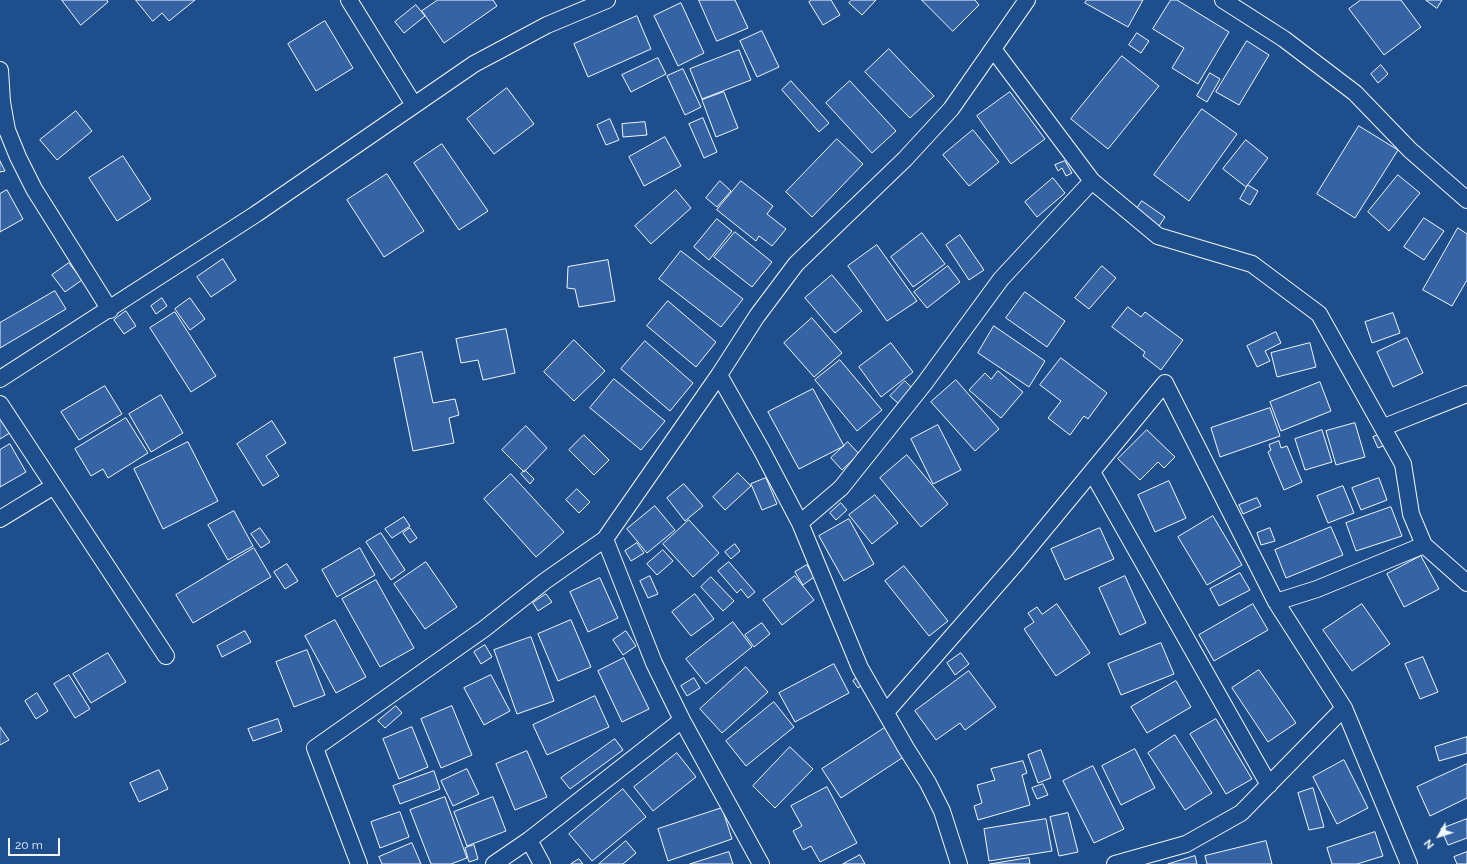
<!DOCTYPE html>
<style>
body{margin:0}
#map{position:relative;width:1467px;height:864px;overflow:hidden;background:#1f4e8c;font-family:Raleway,sans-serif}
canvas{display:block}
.north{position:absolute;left:1419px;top:816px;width:40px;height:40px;-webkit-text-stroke:3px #1f4e8c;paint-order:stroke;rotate:231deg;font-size:11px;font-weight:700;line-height:16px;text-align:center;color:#f2f6ff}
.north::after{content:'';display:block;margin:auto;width:14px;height:18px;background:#f2f6ff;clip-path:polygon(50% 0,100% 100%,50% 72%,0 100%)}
.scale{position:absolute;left:8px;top:838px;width:52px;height:18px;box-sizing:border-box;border:2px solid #f2f6ff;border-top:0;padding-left:5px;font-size:12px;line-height:14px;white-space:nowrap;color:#f2f6ff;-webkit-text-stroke:3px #1f4e8c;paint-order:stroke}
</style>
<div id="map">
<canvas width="1467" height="864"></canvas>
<div class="north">N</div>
<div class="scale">20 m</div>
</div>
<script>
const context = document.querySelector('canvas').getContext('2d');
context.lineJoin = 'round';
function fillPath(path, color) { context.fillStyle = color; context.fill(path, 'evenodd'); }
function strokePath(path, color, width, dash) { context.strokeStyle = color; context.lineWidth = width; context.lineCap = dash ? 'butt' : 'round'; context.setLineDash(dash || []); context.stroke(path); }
const building = new Path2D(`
 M62 0H107L108 2 81 25Z
 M136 0H195L169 21 162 13 153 21Z
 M438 0H493L497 6 444 43 422 11Z
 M699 0H735L748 28 717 41Z
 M812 0H831L840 15 823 25 809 2Z
 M852 0H876L862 15 849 3Z
 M922 0H975L979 5 953 31Z
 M1087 0H1143L1128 27 1085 3Z
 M1171 0H1177L1229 32 1198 84 1172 68 1184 48 1153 29Z
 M1361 0H1401L1421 27 1384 55 1349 9Z
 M1426 0H1442L1437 8Z
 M681 3 704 53 678 66 654 16Z
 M416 5 425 16 404 33 395 22Z
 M637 16 651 49 588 77 574 44Z
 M325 21 353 68 316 91 288 44Z
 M762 31 779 67 757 77 740 41Z
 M1137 33 1149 41 1141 53 1129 45Z
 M1247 41 1269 55 1239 105 1216 92Z
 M889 49 934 96 910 118 865 72Z
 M739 50 751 80 702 99 690 69Z
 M1122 56 1159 86 1108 149 1071 119Z
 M658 58 666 74 631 92 622 75Z
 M1381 65 1388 74 1378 83 1371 74Z
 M683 69 701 107 685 115 667 76Z
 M1210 73 1220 79 1207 102 1197 96Z
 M791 81 829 123 819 132 782 90Z
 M850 81 896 131 872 153 826 103Z
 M507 88 534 124 494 154 467 119Z
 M724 92 738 128 716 137 702 100Z
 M1010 92 1045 139 1011 164 977 116Z
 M1202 109 1237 134 1189 201 1154 175Z
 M76 111 92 131 57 160 40 140Z
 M703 118 717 152 704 158 689 124Z
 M610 119 619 140 606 145 597 125Z
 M645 122 647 135 623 137 622 124Z
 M1359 126 1398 150 1355 218 1317 194Z
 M973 130 999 162 969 186 943 155Z
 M665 137 681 166 644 186 629 157Z
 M837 139 863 164 812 217 786 192Z
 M1246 140 1268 158 1246 187 1223 169Z
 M442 144 488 211 459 230 414 163Z
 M123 156 151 199 117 221 89 178Z
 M0 161 5 171 0 172Z
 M1065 161 1072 173 1066 176 1062 168 1058 171 1055 165Z
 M387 174 424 231 384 257 347 200Z
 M1398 175 1420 193 1389 231 1368 212Z
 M1053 178 1065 193 1037 217 1025 202Z
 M720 181 731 191 717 207 706 198Z
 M741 181 773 206 767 214 786 229 772 246 759 236 756 241 717 210Z
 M1248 185 1258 191 1250 205 1240 199Z
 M7 190 23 219 0 232V194Z
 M676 190 691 208 651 244 635 226Z
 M1142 201 1165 217 1159 226 1136 210Z
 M1424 218 1444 231 1424 260 1404 247Z
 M717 219 732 231 709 260 694 247Z
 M1458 228 1467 234V280L1452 306 1423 290Z
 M735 232 772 262 752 287 714 257Z
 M922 233 945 264 913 287 891 257Z
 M960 235 984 270 969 280 946 245Z
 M877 245 917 301 887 321 848 266Z
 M681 251 743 299 721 327 659 279Z
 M223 259 236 280 211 297 197 277Z
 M608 260 615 301 579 307 575 289 567 288 568 267Z
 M69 263 82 280 65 292 52 275Z
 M948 266 960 282 927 308 914 292Z
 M1102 266 1116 278 1089 309 1075 298Z
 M832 275 862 311 835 333 805 298Z
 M55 291 66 309 0 348V323Z
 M1025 292 1065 321 1047 347 1006 318Z
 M162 298 167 306 156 314 151 306Z
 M190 298 205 319 190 330 175 309Z
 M668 301 716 342 696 367 647 326Z
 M1128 307 1141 317 1145 312 1183 340 1161 370 1143 356 1145 352 1112 327Z
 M126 311 136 326 124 334 114 320Z
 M175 312 216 376 191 392 150 328Z
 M1393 313 1400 333 1372 343 1365 322Z
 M812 318 842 353 814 377 784 343Z
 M994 326 1045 361 1029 387 978 353Z
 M506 329 515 373 483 380 478 360 461 363 456 339Z
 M1276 332 1281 343 1265 351 1270 361 1257 367 1247 346Z
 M1407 338 1423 373 1393 387 1377 352Z
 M574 340 605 371 574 401 544 372Z
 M645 341 693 383 670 411 621 369Z
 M891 343 913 372 881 397 859 367Z
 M1310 343 1316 367 1277 377 1271 353Z
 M422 352 433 403 455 399 459 415 449 418 454 443 413 451 394 358Z
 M1061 358 1107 393 1088 419 1084 416 1070 435 1048 418 1061 401 1040 385Z
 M840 360 882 410 857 431 815 380Z
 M998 371 1023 392 1001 418 969 390 985 373 991 379Z
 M614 379 665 421 641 450 590 408Z
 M956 380 999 429 975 451 931 402Z
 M905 381 913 389 899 404 890 396Z
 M1320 382 1331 411 1281 431 1270 402Z
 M105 386 122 414 79 440 61 412Z
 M813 389 844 446 799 469 768 412Z
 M161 395 183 433 151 452 129 414Z
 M1270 408 1280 436 1220 457 1211 428Z
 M0 412 13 431 0 439Z
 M126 418 148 453 108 478 103 469 91 476 75 449Z
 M272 421 286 443 266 456 279 476 263 486 237 444Z
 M1355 423 1365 457 1336 465 1326 431Z
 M938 425 961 470 933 484 911 439Z
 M526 426 547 448 524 472 502 450Z
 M1147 430 1175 457 1164 468 1158 462 1140 480 1118 459Z
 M1322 430 1332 462 1305 470 1295 439Z
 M1380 434 1385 445 1378 448 1373 437Z
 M584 435 609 460 594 475 569 450Z
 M1279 441 1281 448 1287 446 1302 482 1284 490 1268 452 1271 450 1269 445Z
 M188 442 218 501 163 529 134 469Z
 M848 442 859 454 842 470 831 458Z
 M10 444 26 472 0 487V450Z
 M907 455 948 504 921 527 880 478Z
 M525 470 534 479 530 484 521 474Z
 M738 473 751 486 725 510 713 497Z
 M511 474 564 532 536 557 484 499Z
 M766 478 777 504 762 510 751 484Z
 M1379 478 1387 500 1361 510 1352 488Z
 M1169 481 1186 518 1155 532 1138 495Z
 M684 484 703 506 685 521 667 498Z
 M1343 486 1354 513 1328 523 1317 496Z
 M577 489 590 502 579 513 566 500Z
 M875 495 898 523 872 544 849 515Z
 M1257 498 1261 506 1243 514 1239 505Z
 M841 503 847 510 836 520 830 513Z
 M655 506 675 530 647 553 627 529Z
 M1391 507 1402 536 1356 551 1346 523Z
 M234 511 253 546 228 560 208 525Z
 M1213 516 1242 565 1207 585 1178 537Z
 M404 517 410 526 392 538 385 529Z
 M849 519 874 564 844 581 819 536Z
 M689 520 719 553 693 577 663 544Z
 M1331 527 1343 555 1286 578 1275 550Z
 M260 528 270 542 261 548 251 534Z
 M410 528 417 538 410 543 403 533Z
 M1100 528 1114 559 1065 580 1051 549Z
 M1270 528 1275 541 1261 545 1257 533Z
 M381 533 405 570 391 580 366 542Z
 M637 543 644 553 631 561 625 551Z
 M735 544 740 551 731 559 725 552Z
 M254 548 271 577 193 623 176 595Z
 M360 548 375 575 337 597 322 570Z
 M663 550 673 561 657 575 647 564Z
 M1421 556 1439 589 1404 607 1387 574Z
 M426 562 457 607 425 629 394 584Z
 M729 562 755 592 748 598 741 589 737 593 718 571Z
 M287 564 298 581 285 589 274 572Z
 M807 565 814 577 803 585 795 572Z
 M904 566 948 621 929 636 885 581Z
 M1240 573 1250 590 1219 606 1210 589Z
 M650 576 658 594 648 598 640 581Z
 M795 576 814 600 782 625 763 600Z
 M1125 576 1146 623 1120 635 1099 588Z
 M711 577 734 601 723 611 701 587Z
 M600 578 618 618 588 632 570 592Z
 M376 580 414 648 380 667 342 599Z
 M546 594 552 602 538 611 533 603Z
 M695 594 714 619 691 636 672 612Z
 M1057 604 1090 653 1056 676 1024 629 1034 622 1028 613 1037 607 1042 614Z
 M1253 604 1268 630 1214 661 1199 635Z
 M1362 604 1390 644 1352 671 1323 630Z
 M335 620 366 677 336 693 305 636Z
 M571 620 591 667 558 681 538 634Z
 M733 622 752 647 706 684 686 659Z
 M762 623 770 634 754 647 745 635Z
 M245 631 251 642 222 657 217 646Z
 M626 631 636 646 623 655 613 640Z
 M531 637 554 701 517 714 494 650Z
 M1161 643 1174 674 1121 695 1108 664Z
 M485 645 492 657 481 664 474 652Z
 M307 650 325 695 294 707 276 662Z
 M108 653 126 682 91 703 73 674Z
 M961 653 969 664 955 675 947 663Z
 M1423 657 1438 692 1420 699 1405 664Z
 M624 658 649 709 622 722 598 671Z
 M834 664 849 693 795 722 779 693Z
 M746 667 768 692 722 733 700 709Z
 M1259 670 1296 723 1268 742 1232 688Z
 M969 671 996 707 965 730 960 723 936 740 915 711Z
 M69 675 90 709 75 718 54 684Z
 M491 675 510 711 484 725 464 688Z
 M859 676 865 683 858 688 853 681Z
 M694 678 700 688 687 696 681 686Z
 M1176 681 1191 707 1147 733 1131 707Z
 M37 693 48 711 36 719 25 701Z
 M595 696 609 727 547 755 533 725Z
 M774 702 794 727 746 766 726 741Z
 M396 706 402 713 385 728 378 721Z
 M452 706 472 755 441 768 421 719Z
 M278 719 282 731 253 741 248 729Z
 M1216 719 1252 779 1226 794 1190 734Z
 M0 727 9 740 0 745Z
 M412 727 428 767 399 779 383 739Z
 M886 727 905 756 841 798 822 769Z
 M1175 735 1212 793 1185 810 1148 753Z
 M1467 737V753L1439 761 1435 747Z
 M615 739 623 750 570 789 561 778Z
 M790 747 813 769 775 808 753 786Z
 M1135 749 1155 788 1121 805 1102 766Z
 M1041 750 1051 778 1038 783 1028 755Z
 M527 751 547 797 515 810 496 764Z
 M677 753 696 777 653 811 634 787Z
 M1344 760 1368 808 1337 824 1313 777Z
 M1023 761 1027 773 1022 775 1030 805 978 820 974 806 982 803 977 785 995 780 991 769Z
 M1467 764V798L1430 816 1417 787Z
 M1093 766 1124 829 1094 843 1063 781Z
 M467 769 479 794 453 806 441 781Z
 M159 770 168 789 139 802 130 783Z
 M434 771 440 789 400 804 393 786Z
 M1043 784 1048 795 1037 799 1032 788Z
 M827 787 857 843 820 862 811 846 803 850 793 831 802 826 791 806Z
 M1313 788 1324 827 1309 830 1298 793Z
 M623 789 646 817 592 861 569 834Z
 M445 797 467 858 451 864H431L410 810Z
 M493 797 506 831 467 846 454 812Z
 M722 808 732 839 668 861 658 829Z
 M400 812 409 837 380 848 371 822Z
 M1068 813 1078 852 1059 856 1050 817Z
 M1046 819 1052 851 989 861 984 829Z
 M1467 819V838L1448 845 1441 829Z
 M1375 832 1383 856 1357 864H1332L1327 848Z
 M626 841 636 853 623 864H599Z
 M1266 841 1272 864H1207L1205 856Z
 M412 843 421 864H382L379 857Z
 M474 845 478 859 469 862 465 848Z
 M729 852 733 864H690Z
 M1467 852V864H1457L1454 857Z
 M860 855 865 864H843Z
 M1195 856 1197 864H1168Z
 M1029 858 1030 864H990Z
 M579 859 583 864H571Z`);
fillPath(building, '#3563a3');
strokePath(building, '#f2f6ff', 1);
const street = new Path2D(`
 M349 0 414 105
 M1223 0 1284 39 1355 93 1410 150 1467 200
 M993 49 1092 181 1158 236 1252 264 1319 314 1403 464 1411 514 1424 545 1467 583
 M0 70 2 102 7 130 18 157 34 189 110 310
 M719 375 761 449 800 523 860 668 906 748 928 783 942 811 959 864
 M0 379 256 214 474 64 547 25 607 0
 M0 404 166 656
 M1384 427 1467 394
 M1092 472 1269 785
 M0 519 54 486
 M800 523 841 488 924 384 1001 279 1092 181
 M605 539 654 663 682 720 761 864
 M1276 602 1317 589 1424 545
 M886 712 1018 561 1165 383 1276 602 1344 708 1409 864
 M529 840 542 864
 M359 864 315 748 484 629 545 581 605 539 719 375 757 316 796 264 905 159 951 109 1027 0
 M494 864 529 840 682 720
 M1115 864 1186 844 1241 813 1344 708`);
strokePath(street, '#f2f6ff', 18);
strokePath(street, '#1f4e8c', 16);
</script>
